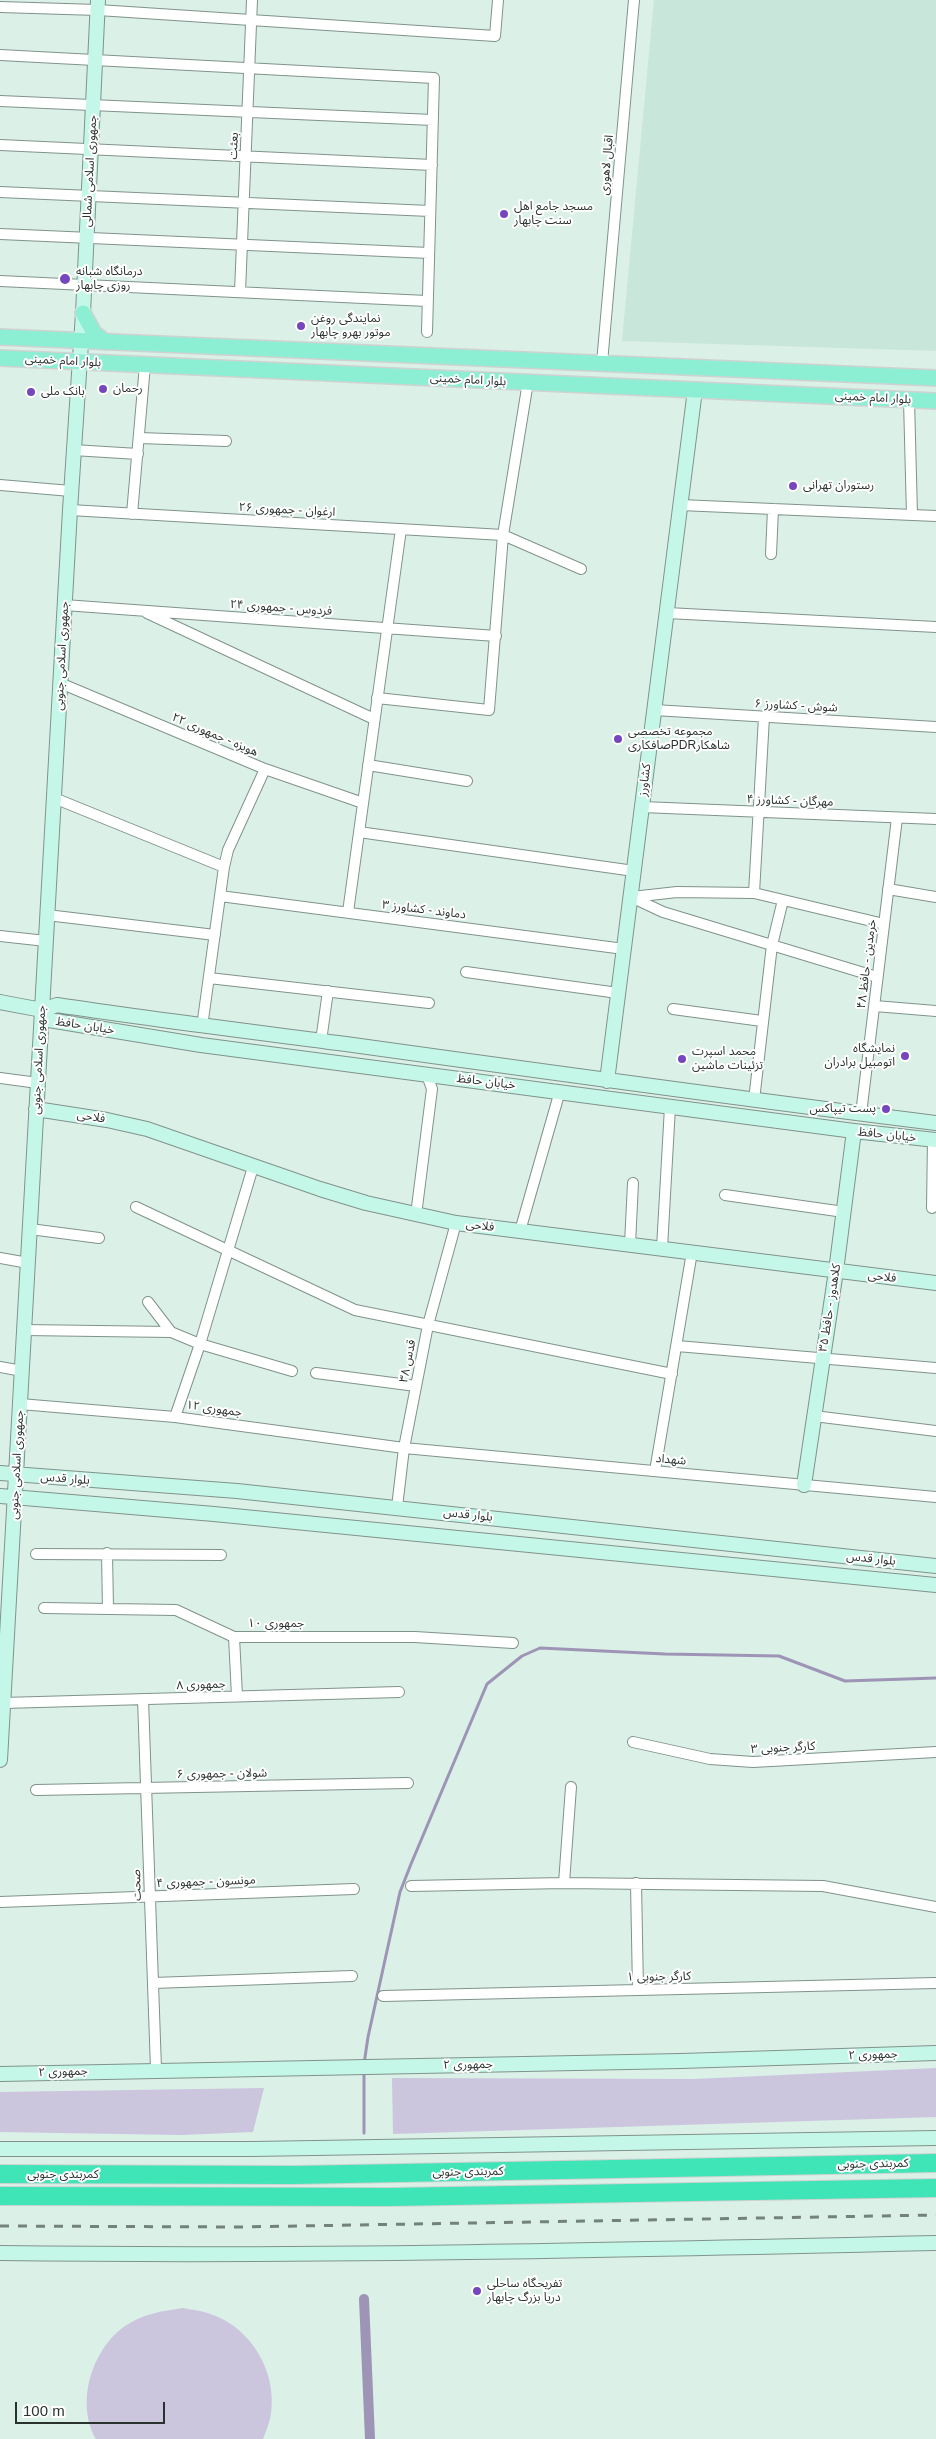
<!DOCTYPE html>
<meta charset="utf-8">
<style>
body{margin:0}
#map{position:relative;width:936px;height:2439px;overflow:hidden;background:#dbf0e7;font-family:Helvetica,sans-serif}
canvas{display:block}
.scale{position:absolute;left:15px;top:2402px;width:150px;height:22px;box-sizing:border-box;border:2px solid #2a322f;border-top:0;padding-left:6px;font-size:15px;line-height:18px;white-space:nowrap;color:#2a322f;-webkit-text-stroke:4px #fff;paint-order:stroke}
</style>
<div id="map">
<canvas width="936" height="2439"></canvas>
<div class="scale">100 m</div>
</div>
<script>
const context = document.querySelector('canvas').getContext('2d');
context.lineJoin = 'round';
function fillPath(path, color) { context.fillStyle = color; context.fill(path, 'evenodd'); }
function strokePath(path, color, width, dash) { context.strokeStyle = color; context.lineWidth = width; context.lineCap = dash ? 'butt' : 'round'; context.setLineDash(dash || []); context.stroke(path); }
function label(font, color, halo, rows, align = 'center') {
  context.font = font + ' Helvetica,"Noto Sans Arabic",sans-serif'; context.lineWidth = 4; context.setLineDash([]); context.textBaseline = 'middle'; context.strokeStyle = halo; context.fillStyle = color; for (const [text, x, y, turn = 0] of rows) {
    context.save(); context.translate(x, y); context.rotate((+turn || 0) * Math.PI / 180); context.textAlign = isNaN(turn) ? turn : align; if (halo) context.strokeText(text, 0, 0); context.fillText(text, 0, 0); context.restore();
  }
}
fillPath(new Path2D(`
 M654 0H936V351L622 341Z`), '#c8e6da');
fillPath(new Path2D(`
 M936 2068V2117L393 2134 392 2078 694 2079Z
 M264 2088 253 2132 181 2135 0 2132V2092Z
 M183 2308C193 2310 204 2311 213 2315 252 2329 277 2373 271 2413 270 2422 266 2431 263 2439H96C75 2403 92 2349 125 2326 143 2314 162 2311 183 2308Z`), '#ccc5de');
strokePath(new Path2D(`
 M364 2064 368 2037 400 1892 411 1864 487 1684 522 1656 540 1648 665 1654 779 1656 845 1681 936 1678
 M364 2133V2071`), '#9d94b6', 3);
strokePath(new Path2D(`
 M364 2299 370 2439`), '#9d94b6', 10);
const street = new Path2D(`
 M0 7 98 10 495 36 498 0
 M0 55 434 78 427 332
 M0 101 433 120
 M0 145 432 165
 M0 192 430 211
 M0 234 429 253
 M0 281 427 301
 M240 292 252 0
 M602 363 634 0
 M909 400 912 515
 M139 438 226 441
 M73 450 138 454
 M0 485 71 491
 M680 505 936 516
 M70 510 503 535 581 569
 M132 514 145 365
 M771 554 773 509
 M64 605 496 636
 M147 613 374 719
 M667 613 936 627
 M60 683 265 769 363 803
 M377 698 489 710 503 535 528 382
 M654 710 936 727
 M764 717 754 893 884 924
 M368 765 467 781
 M54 798 224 867
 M642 807 936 819
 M359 832 634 871
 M888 889 936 897
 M220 896 624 949
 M631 897 663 912 877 977
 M632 897 677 892 754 893
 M348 912 401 529
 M47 915 215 935
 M0 936 46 941
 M466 972 618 993
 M209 978 429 1003
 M875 1006 936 1011
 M673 1009 762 1021
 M202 1027 224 867 228 850 265 769
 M321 1041 328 991
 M0 1078 38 1083
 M754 1100 772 945 783 900
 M861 1114 897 818
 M725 1195 844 1212
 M136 1207 355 1310 672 1374
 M932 1208 933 1139
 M416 1215 432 1089 427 1075
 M30 1229 99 1238
 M520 1231 560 1091
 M630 1244 633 1183
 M662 1248 670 1107
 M0 1258 28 1263
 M148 1302 171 1332 200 1344 292 1371
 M24 1330 171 1332
 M677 1346 936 1368
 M0 1367 22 1371
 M316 1373 416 1386
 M20 1404 175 1417 404 1448 936 1497
 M814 1416 936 1431
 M175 1417 200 1344 253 1167
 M655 1471 692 1252
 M397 1507 404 1448 428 1325 456 1223
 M107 1553 108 1609
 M36 1554 221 1555
 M44 1608 176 1610 234 1637H415L513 1643
 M234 1637 237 1696
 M143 1699 156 2069
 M3 1703 399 1692
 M633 1742 710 1759 753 1762 936 1752
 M36 1790 408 1783
 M564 1883 571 1787
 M636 1883 638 1990
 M411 1886 564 1883 823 1886 936 1907
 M0 1902 354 1889
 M153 1983 352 1976
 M383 1996 936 1983`);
const secondary = new Path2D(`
 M0 1002 42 1010 57 1005C156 1020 255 1032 353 1045 547 1072 741 1099 936 1123
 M42 1010 49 1020 201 1045 854 1131 936 1140
 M607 1081 695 390
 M36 1109 107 1120 147 1129 320 1189 366 1203 456 1223 936 1283
 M0 1473 237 1491 936 1566
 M804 1485 836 1271 854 1131
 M0 1496 214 1514 936 1585
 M0 1760 70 510 83 313 98 0
 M0 2074 681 2061 936 2053
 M0 2149H252L936 2138
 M0 2253C312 2257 624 2250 936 2243`);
const primary = new Path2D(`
 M83 313 94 333 105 342
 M0 337 936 378
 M0 358 936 401`);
const highway = new Path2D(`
 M0 2174 294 2175 936 2163
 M0 2196 389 2197 936 2188`);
strokePath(street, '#80938b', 12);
strokePath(secondary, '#80938b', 16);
strokePath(primary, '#d0d2d1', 18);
strokePath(highway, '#d0d2d1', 20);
strokePath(street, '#fff', 10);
strokePath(secondary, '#c5f7e9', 14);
strokePath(primary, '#8cefd4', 15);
strokePath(highway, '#3fe4b7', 18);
strokePath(new Path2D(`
 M0 2226 239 2227 936 2215`), '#74827c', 3, [9, 9]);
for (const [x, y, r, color] of [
 [504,214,5,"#7646be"],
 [65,279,6,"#7646be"],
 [301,326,5,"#7646be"],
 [103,389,5,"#7646be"],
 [31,392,5,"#7646be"],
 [793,486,5,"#7646be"],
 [618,739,5,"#7646be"],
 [905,1056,5,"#7646be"],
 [682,1059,5,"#7646be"],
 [886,1109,5,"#7646be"],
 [477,2291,5,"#7646be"]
]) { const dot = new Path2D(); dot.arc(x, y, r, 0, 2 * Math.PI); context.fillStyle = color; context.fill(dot); strokePath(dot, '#fff', 2); }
label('12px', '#2a322f', '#fff', [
 ["بعثت",234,146,-88],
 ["اقبال لاهوری",607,165,-85],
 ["جمهوری اسلامی شمالی",90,171,-87],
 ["بلوار امام خمینی",63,361,3],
 ["بلوار امام خمینی",468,380,3],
 ["بلوار امام خمینی",873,398,3],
 ["ارغوان - جمهوری ۲۶",287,510,3],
 ["فردوس - جمهوری ۲۴",281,608,4],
 ["جمهوری اسلامی جنوبی",62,656,-87],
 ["شوش - کشاورز ۶",796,706,3],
 ["هویزه - جمهوری ۲۲",215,735,23],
 ["کشاورز",645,780,-83],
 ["مهرگان - کشاورز ۴",790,801,2],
 ["دماوند - کشاورز ۳",424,910,7],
 ["خرمدین - حافظ ۴۸",867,964,-83],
 ["خیابان حافظ",85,1026,9],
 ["جمهوری اسلامی جنوبی",39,1060,-87],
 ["خیابان حافظ",486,1082,7],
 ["فلاحی",91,1117,9],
 ["خیابان حافظ",887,1135,6],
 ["فلاحی",480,1226,7],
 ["فلاحی",882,1277,7],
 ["کلاهدوز - حافظ ۳۵",830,1308,-81],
 ["قدس ۳۸",408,1361,-79],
 ["جمهوری ۱۲",214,1409,8],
 ["شهداد",671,1460,5],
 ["جمهوری اسلامی جنوبی",17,1465,-87],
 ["بلوار قدس",65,1479,4],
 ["بلوار قدس",468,1515,6],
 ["بلوار قدس",871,1559,6],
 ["جمهوری ۱۰",276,1624],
 ["جمهوری ۸",201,1685,-2],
 ["کارگر جنوبی ۳",783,1748,-3],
 ["شولان - جمهوری ۶",222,1774,-1],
 ["مونسون - جمهوری ۴",206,1882,-2],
 ["صحت",137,1885,-92],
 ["کارگر جنوبی ۱",659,1977,-1],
 ["جمهوری ۲",873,2055,-2],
 ["جمهوری ۲",468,2065,-1],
 ["جمهوری ۲",63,2072,-2],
 ["کمربندی جنوبی",873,2164,-1],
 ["کمربندی جنوبی",468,2172,-1],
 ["کمربندی جنوبی",63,2175]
]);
label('12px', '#2a322f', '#fff', [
 ["مسجد جامع اهل",514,207],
 ["سنت چابهار",514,221],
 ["درمانگاه شبانه",76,272],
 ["روزی چابهار",76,286],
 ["نمایندگی روغن",311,319],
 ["موتور بهرو چابهار",311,333],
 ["رحمان",113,389],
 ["بانک ملی",41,392],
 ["رستوران تهرانی",803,486],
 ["مجموعه تخصصی",628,732],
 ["صافکاریPDRشاهکار",628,746],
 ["نمایشگاه",895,1049,"right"],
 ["اتومبیل برادران",895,1063,"right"],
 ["محمد اسپرت",692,1052],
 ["تزئینات ماشین",692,1066],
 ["پست تیپاکس",876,1109,"right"],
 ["تفریحگاه ساحلی",487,2284],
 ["دریا بزرگ چابهار",487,2298]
], 'left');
</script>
